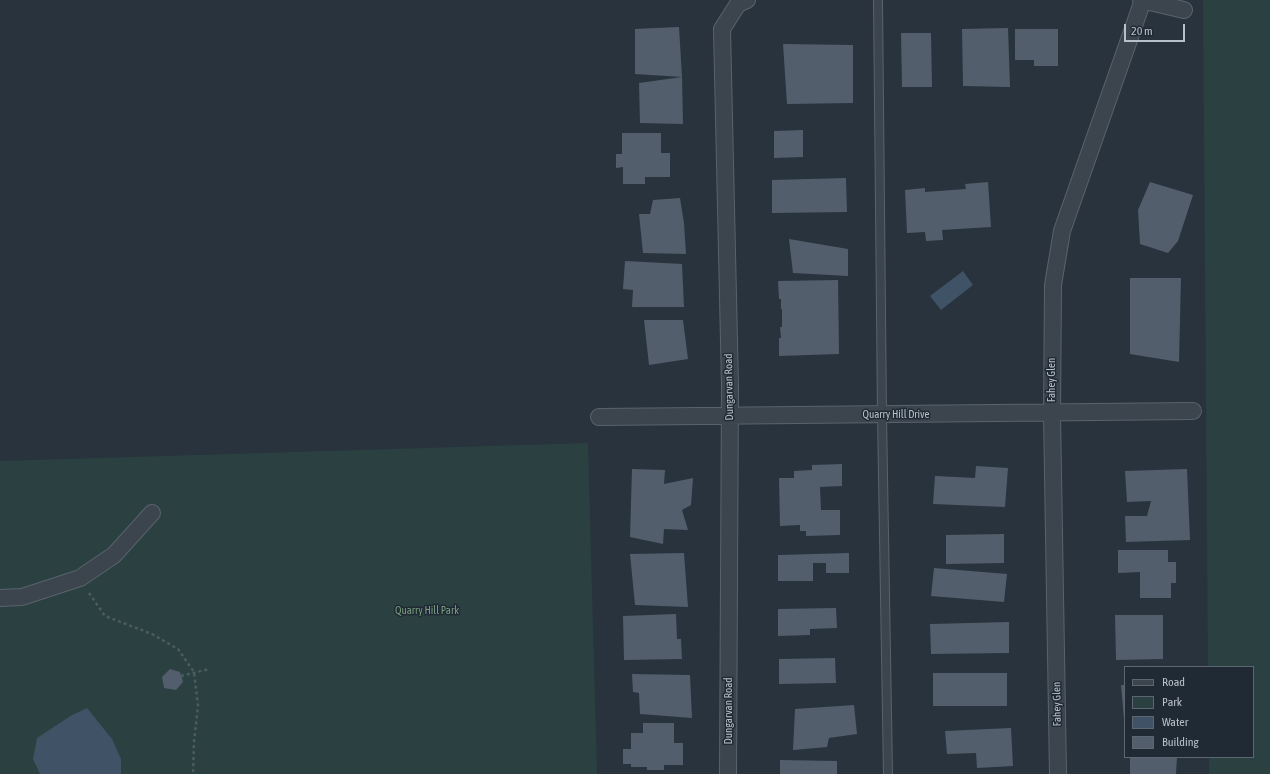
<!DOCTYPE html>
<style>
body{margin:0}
#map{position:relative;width:1270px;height:774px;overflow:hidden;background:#28333e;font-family:"Asap Condensed",sans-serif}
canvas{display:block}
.legend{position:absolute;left:1124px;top:666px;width:130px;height:92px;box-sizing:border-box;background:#202a34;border:1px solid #5d6670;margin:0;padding:5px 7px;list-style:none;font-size:12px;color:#b8c0c9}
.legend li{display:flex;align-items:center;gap:8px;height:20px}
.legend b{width:20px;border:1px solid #5d6670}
.scale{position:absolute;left:1124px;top:24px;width:61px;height:18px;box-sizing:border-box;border:2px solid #b8c0c9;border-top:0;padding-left:5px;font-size:12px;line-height:14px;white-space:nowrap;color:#b8c0c9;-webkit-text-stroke:3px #202a34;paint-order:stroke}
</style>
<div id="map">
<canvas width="1270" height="774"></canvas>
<ul class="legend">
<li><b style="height:5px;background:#3c454e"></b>Road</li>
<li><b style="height:11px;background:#2b4040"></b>Park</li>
<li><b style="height:11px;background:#3f5266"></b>Water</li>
<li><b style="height:11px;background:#535e6c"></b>Building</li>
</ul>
<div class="scale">20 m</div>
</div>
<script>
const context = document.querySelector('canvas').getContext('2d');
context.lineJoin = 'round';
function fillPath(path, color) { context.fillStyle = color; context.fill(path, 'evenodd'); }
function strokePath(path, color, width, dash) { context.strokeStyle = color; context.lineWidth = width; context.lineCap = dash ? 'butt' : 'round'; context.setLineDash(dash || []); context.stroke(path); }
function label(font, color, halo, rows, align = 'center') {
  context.font = font + ' "Asap Condensed",sans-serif'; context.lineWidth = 3; context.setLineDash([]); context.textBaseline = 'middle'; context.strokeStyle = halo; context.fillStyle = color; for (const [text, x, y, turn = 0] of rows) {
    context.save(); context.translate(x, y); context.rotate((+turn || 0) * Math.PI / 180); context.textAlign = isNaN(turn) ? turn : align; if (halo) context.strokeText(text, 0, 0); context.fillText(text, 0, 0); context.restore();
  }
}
fillPath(new Path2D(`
 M1203 0H1270V774H1209V757H1253V667H1208Z
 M588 443 597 774H0V461Z`), '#2b4040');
fillPath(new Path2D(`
 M963 271 973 285 941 310 930 296Z
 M87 708 112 739 121 759V774H40L33 759 37 738 72 715Z`), '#3f5266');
fillPath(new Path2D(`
 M679 27 682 77 635 74V29Z
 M1008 28 1010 87 963 86 962 29Z
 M1015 29H1058V66H1034V60H1015Z
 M901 33H931L932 87H902Z
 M783 44 853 45V103L787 104Z
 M682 77 683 124 640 123 639 83Z
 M803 130V157L774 158V131Z
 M622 133H661V153H670V177H645V184H623V167L616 168V154H622Z
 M846 178 847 212 772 213V180Z
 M988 182 991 227 942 230 943 240 926 241 925 232 907 233 905 190 925 188V192L966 189 965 184Z
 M1150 182 1193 195 1178 241 1168 253 1140 244 1138 210Z
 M680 198 684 223 686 254 643 253 639 214H650L653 200Z
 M789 239 848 249V276L793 273Z
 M625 261 682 264 684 307H632L633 290 623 289Z
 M1130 278H1181L1179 362 1130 354Z
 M838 280 839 354 779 356V338H781L780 327H782V309H781V299H779L778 281Z
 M644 320H683L688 359 649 365Z
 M842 464V486L820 487 821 510H840V535L806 536V531H800V525L780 526 779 478H794V471L812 470V465Z
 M976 466 1008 468 1005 507 933 504 935 476 975 478Z
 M632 469 665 470 664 484 693 478 691 505 682 510 688 530 664 529 663 544 630 537Z
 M1187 469 1190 540 1126 542 1125 516H1147L1151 501 1127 502 1125 471Z
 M1004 534V563L946 564V535Z
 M1118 550H1168V562H1176V583H1171V598H1140V572L1118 573Z
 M684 553 688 607 635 605 630 554Z
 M849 553V573H826V563H813V581H778V555Z
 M934 568 1007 574 1004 602 931 596Z
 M836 608 837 628 810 629V635L778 636V609Z
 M676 614 677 639H681L682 659 624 660 623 616Z
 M1115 615H1163V659L1116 660Z
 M1009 622V653L931 654 930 624Z
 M835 658 836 683 779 684V659Z
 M170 669 180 672 183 682 176 690 164 688 162 677Z
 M933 673H1007V706H933Z
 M632 674 690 675 692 718 640 714 639 693 633 692Z
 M1121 685H1125V719H1124Z
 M854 705 857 734 829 738 827 747 793 750 795 709Z
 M643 723H674V743H683V765H664V770H647V767H631V764H623V749H631V733H643Z
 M1011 728 1013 766 977 768 976 753 947 754 945 731Z
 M1130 757H1177L1176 774H1130Z
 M780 760 837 761V774H780Z`), '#535e6c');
const service = new Path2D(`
 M878 0 882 415 888 774`);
const minor = new Path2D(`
 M1141 0 1184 10
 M599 417 1193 411
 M0 598 22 597 80 578 114 555 152 513
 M728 774 730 386 722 29 738 4 747 0
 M1058 774 1052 414 1053 285 1062 231 1143 0`);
strokePath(service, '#59636c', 10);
strokePath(minor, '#59636c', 18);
strokePath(new Path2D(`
 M89 593 105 616 152 634 178 649 194 672 198 706 194 742 193 774
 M181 676 209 669`), '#4a5d5e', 2.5, [3, 3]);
strokePath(service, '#3c454e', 8);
strokePath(minor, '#3c454e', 16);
label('11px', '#b8c0c9', '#202a34', [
 ["Fahey Glen",1052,380,-90],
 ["Dungarvan Road",729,387,-91],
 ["Quarry Hill Drive",896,415],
 ["Fahey Glen",1057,704,-91],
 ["Dungarvan Road",729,711,-90]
]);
label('11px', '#789d7f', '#202a34', [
 ["Quarry Hill Park",427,611]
]);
</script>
